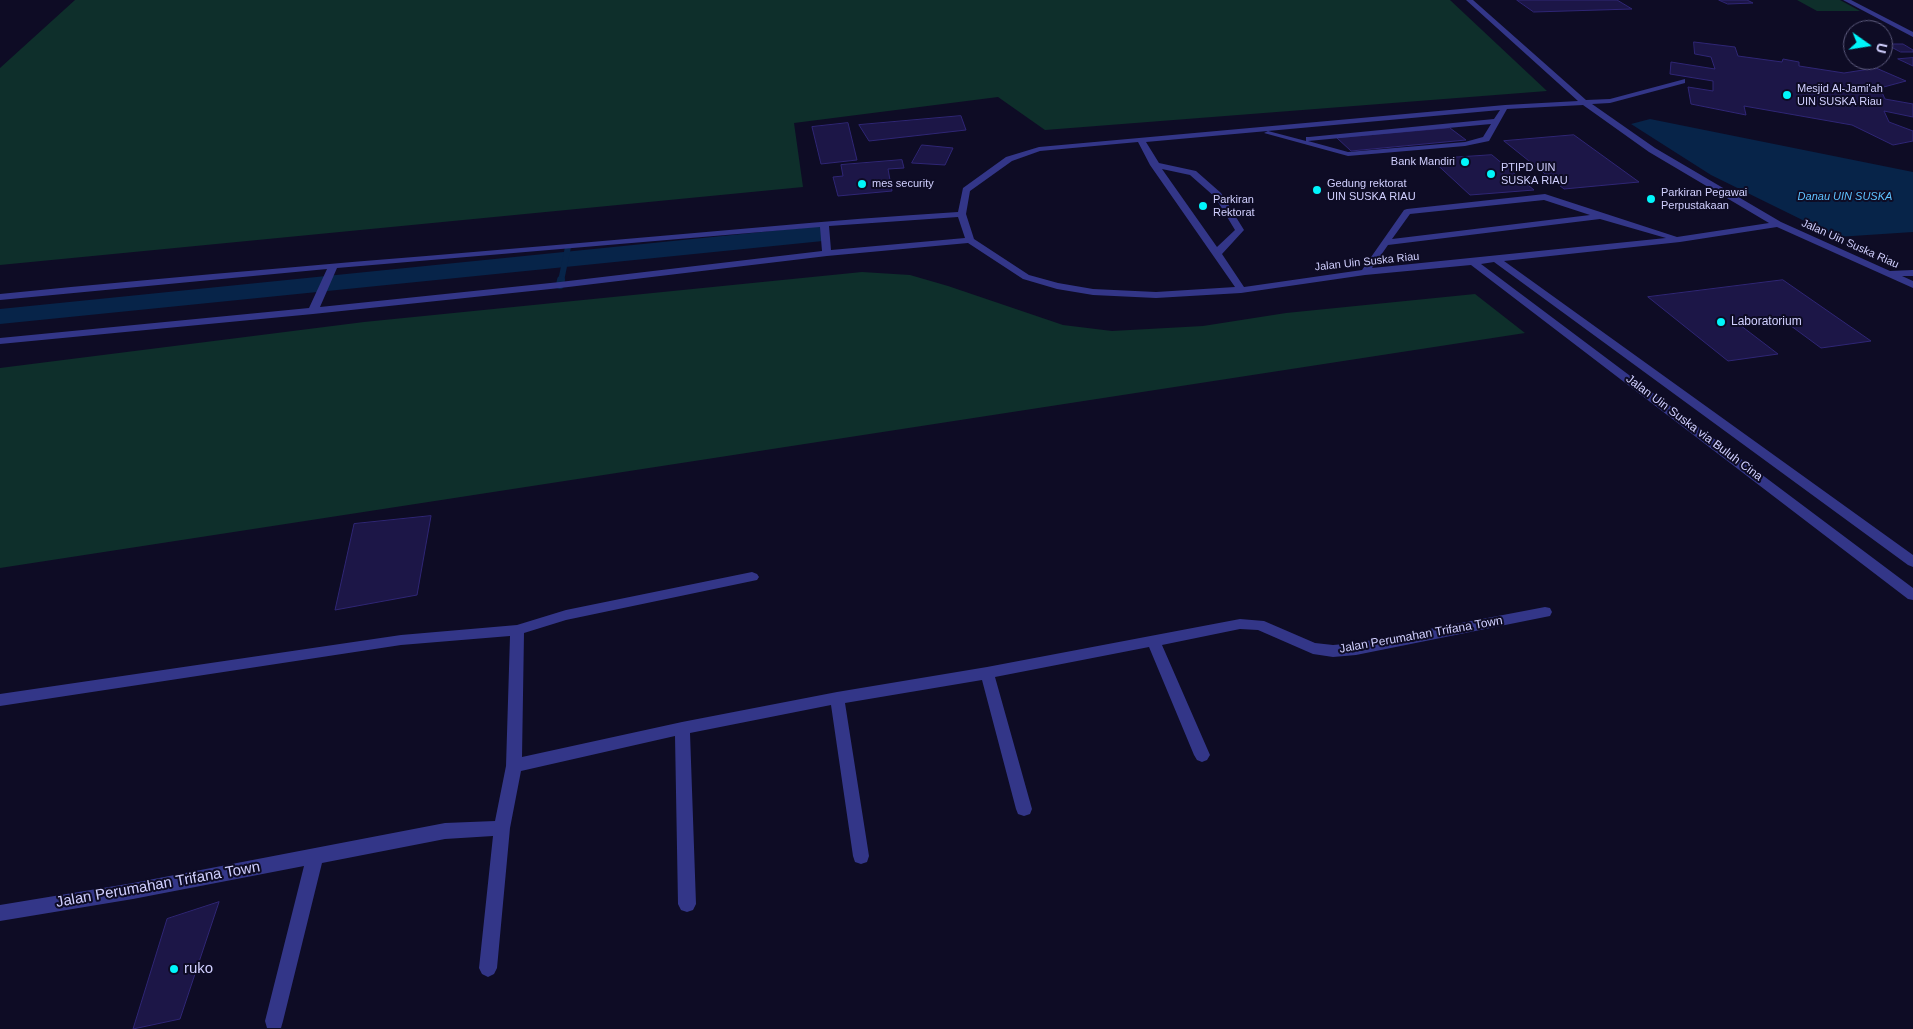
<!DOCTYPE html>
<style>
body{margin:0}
#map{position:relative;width:1913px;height:1029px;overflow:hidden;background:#0e0c25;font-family:Helvetica,sans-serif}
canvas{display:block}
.north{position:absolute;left:1843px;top:20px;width:50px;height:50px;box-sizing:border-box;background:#0e0c25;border:1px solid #5c5a7c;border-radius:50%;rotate:103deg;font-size:14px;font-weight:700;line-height:20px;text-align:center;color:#d1d0ff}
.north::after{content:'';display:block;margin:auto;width:18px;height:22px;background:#00f6fb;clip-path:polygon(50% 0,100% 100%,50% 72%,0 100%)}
</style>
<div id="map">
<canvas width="1913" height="1029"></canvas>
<div class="north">U</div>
</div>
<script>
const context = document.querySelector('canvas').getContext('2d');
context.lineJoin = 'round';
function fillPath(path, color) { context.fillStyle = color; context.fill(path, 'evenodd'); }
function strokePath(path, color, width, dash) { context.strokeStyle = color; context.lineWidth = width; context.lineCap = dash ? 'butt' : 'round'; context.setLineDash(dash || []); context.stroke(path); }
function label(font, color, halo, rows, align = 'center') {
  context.font = font + ' Helvetica,sans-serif'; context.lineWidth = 4; context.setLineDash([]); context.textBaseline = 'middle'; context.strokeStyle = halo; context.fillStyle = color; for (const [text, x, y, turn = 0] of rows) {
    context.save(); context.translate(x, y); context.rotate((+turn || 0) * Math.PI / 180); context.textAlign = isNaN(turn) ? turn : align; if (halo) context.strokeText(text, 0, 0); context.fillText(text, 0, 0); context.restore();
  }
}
fillPath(new Path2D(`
 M75 0H1450L1547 91 1045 130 998 97 794 123 803 187 0 265V68Z
 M1797 0H1840L1860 11H1817Z
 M862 272 910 275 948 286 1063 325 1112 331 1203 326 1286 313 1475 294 1525 333 0 568V368L364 322Z`), '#0e2f2b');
fillPath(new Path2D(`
 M1650 119 1913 172V232L1837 237 1711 175 1631 124Z
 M821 226 823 241 0 324V309Z`), '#072449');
strokePath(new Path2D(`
 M561 281 568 247`), '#072449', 6);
strokePath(new Path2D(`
 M560 285 561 280`), '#072449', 8);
const building = new Path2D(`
 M1517 0H1617L1632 9 1534 12Z
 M1719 0H1747L1753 3 1728 4Z
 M1694 42 1735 47 1738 56 1782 62 1783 59 1799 62V66L1844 73 1876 68 1906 81 1880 88 1885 99 1913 104V117L1884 111 1889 122 1913 131V141L1893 145 1852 125 1744 106 1746 115 1691 104 1688 87 1713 91V81L1670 74 1671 62 1715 69 1711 57 1695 54Z
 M1886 44H1903L1913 50V52H1901Z
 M1913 58V66L1898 59Z
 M961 116 966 130 869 141 859 125Z
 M848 123 857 160 821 164 812 127Z
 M1450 128 1466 140 1351 151 1337 138Z
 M1574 135 1639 182 1564 189 1504 141Z
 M922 145 953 148 945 165 912 163Z
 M1492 155 1534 190 1470 195 1431 159Z
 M902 160 904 168 888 169 892 191 838 196 833 177 843 176 841 165Z
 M1783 280 1871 341 1821 348 1783 320 1740 325 1778 354 1728 361 1648 297Z
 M431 516 417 595 335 610 354 524Z
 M219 902 180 1019 133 1029 167 919Z`);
fillPath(building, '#1c1647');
strokePath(building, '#2f2675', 1);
fillPath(new Path2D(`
 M1466 0H1473L1586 100 1610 99 1685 79V83L1610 103 1592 104 1655 148 1781 222 1890 271 1913 270V276H1902L1913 281V288L1777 227 1680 242 1504 261 1913 555V567L1908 565 1494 262 1481 264 1913 588V600L1908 599 1471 265 1365 275 1241 293 1156 298 1093 295 1057 289 1023 279 968 243 827 256 560 288 313 314 0 344V338L309 308 327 269 0 300V294C189 275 379 260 568 244 699 233 828 220 958 212L963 188 1006 157 1039 147 1505 105 1578 101ZM1583 105 1649 152 1769 223 1677 237 1545 194 1407 209 1404 210 1362 270 1244 287 1222 254 1244 230 1221 193 1196 171 1159 163 1146 142 1500 110 1494 119 1309 137H1306V141L1268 131 1264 133 1348 156 1465 146 1489 141 1507 109ZM1491 124 1483 137 1465 142 1348 152 1308 141ZM1138 142 1150 165 1235 287 1156 292 1093 289 1058 283 1029 275 974 239 966 214 970 191 1012 161 1040 151ZM1162 169 1190 175 1215 197 1235 230 1217 247ZM1544 200 1590 215 1392 239 1410 214ZM958 217 965 238 831 250 829 226ZM1600 219 1666 238 1372 268 1388 245ZM820 227 822 251 560 282 320 307 337 268Z
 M1843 0H1851L1913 32V37Z
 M752 572 757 574 759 577 757 580 566 620 524 633 522 757 682 722 837 692 987 667 1240 619 1264 621 1315 643 1333 645 1356 643 1545 607 1550 608 1552 612 1550 616 1545 617 1356 655 1333 657 1313 654 1258 630 1240 629 1162 645 1210 755 1207 760 1202 762 1197 760 1194 755 1149 647 995 677 1032 809 1030 814 1024 816 1018 814 1016 809 982 680 845 703 869 856 867 862 861 864 855 862 853 856 831 705 690 733 696 904 693 910 687 912 681 910 678 904 675 736 521 771 510 828 497 968 494 974 488 977 482 974 479 968 493 836 445 839 322 863 283 1021 281 1028H267L265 1021 304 866 133 899 0 921V905L133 883 445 823 495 821 506 766 510 636 401 645 0 706V694L401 635 517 625 566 610Z`), '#333688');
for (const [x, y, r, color] of [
 [1787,95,5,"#00f6fb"],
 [1465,162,5,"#00f6fb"],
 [1491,174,5,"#00f6fb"],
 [862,184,5,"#00f6fb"],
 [1317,190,5,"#00f6fb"],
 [1651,199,5,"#00f6fb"],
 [1203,206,5,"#00f6fb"],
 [1721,322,5,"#00f6fb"],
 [174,969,5,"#00f6fb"]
]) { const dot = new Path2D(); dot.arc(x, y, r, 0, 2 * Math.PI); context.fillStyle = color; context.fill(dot); strokePath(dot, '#0e0c25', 2); }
label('11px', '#d1d0ff', '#0e0c25', [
 ["Mesjid Al-Jami'ah",1797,89],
 ["UIN SUSKA Riau",1797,102],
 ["Bank Mandiri",1455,162,"right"],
 ["PTIPD UIN",1501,168],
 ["SUSKA RIAU",1501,181],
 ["mes security",872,184],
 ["Gedung rektorat",1327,184],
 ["UIN SUSKA RIAU",1327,197],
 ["Parkiran Pegawai",1661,193],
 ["Perpustakaan",1661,206],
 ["Parkiran",1213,200],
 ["Rektorat",1213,213]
], 'left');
label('italic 11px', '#5ec2ff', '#0e0c25', [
 ["Danau UIN SUSKA",1845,197]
]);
label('11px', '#d1d0ff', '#0e0c25', [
 ["Jalan Uin Suska Riau",1850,244,24],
 ["Jalan Uin Suska Riau",1367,262,-6]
]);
label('12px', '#d1d0ff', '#0e0c25', [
 ["Laboratorium",1731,322]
], 'left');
label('12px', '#d1d0ff', '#0e0c25', [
 ["Jalan Uin Suska via Buluh Cina",1694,428,37],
 ["Jalan Perumahan Trifana Town",1421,635,-10]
]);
label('15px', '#d1d0ff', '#0e0c25', [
 ["Jalan Perumahan Trifana Town",158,885,-10]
]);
label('15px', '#d1d0ff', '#0e0c25', [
 ["ruko",184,969]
], 'left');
</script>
